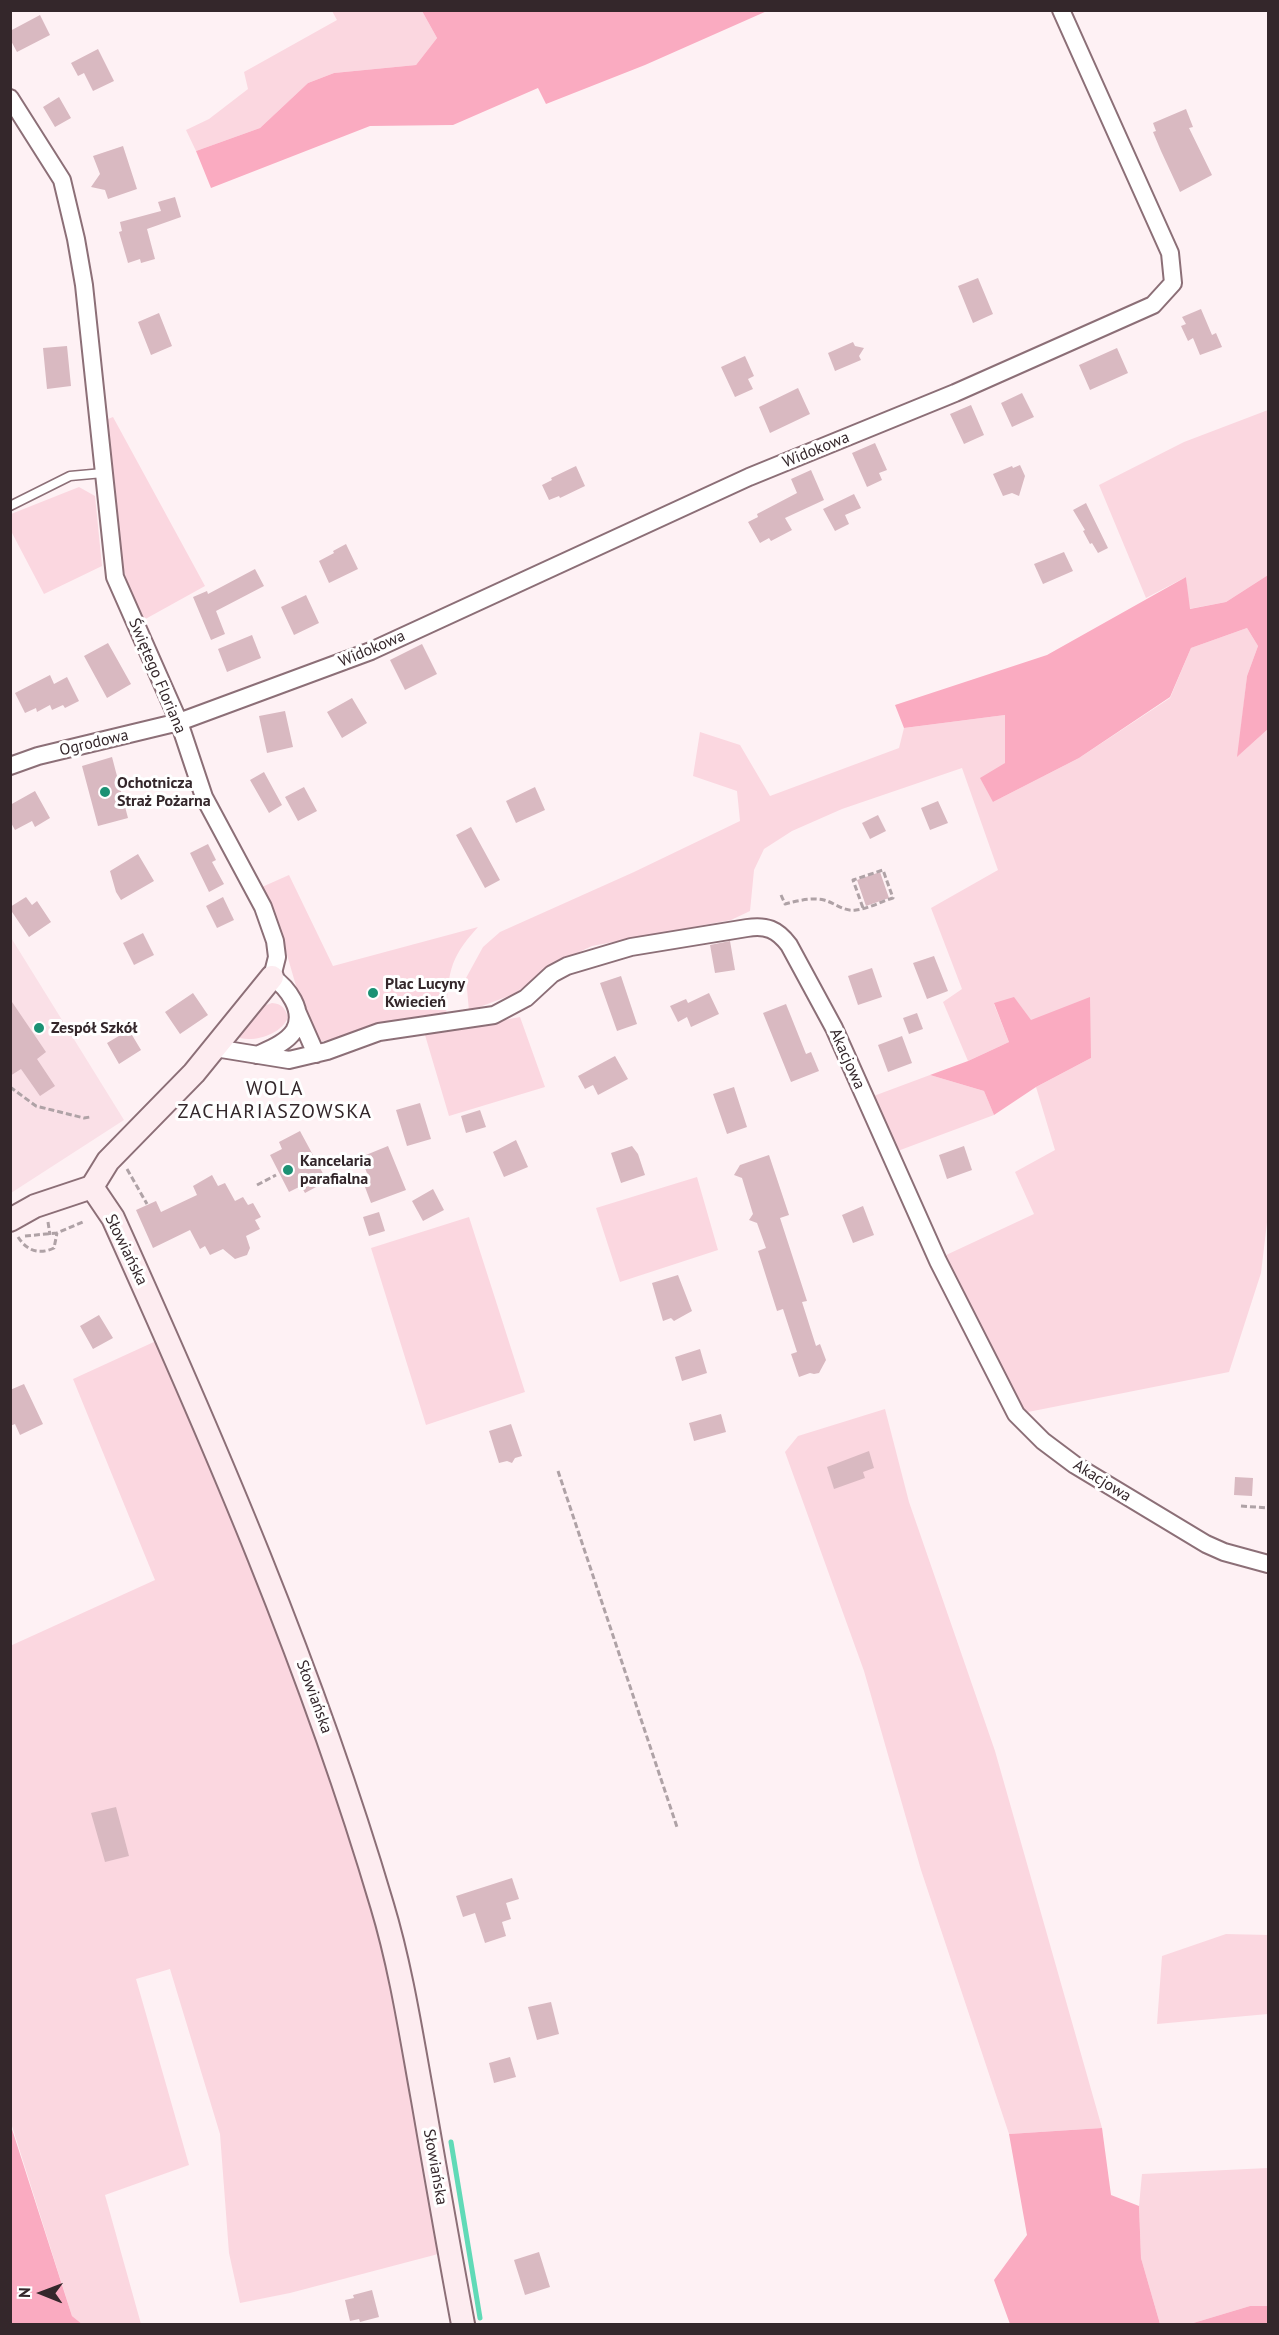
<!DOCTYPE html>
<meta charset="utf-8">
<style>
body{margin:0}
#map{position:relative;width:1279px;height:2335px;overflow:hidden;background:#fef1f4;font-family:"PT Sans",sans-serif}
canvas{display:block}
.frame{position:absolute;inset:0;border:12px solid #34272b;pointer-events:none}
.north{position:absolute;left:12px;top:2263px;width:60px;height:60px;-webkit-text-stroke:4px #fff;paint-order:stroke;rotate:271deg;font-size:16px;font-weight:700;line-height:24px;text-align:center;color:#34272b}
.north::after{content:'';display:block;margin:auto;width:21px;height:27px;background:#34272b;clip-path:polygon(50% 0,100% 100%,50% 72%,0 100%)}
</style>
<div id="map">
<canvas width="1279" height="2335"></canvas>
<div class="frame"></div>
<div class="north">N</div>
</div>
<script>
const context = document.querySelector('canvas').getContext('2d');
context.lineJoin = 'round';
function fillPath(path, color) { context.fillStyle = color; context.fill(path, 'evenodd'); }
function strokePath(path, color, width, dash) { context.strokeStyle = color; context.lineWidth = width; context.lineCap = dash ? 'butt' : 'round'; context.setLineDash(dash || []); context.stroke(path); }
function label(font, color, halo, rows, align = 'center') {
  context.font = font + ' "PT Sans",sans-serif'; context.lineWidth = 6; context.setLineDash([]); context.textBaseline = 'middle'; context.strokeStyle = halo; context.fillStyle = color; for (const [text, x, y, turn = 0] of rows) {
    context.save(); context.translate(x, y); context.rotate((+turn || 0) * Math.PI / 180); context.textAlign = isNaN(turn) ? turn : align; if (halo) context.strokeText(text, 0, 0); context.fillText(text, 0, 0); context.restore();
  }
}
fillPath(new Path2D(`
 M10 936 124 1120 11 1193H10Z`), '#fae0e7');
fillPath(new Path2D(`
 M332 11H422L437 38 416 65 334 73 308 83 260 128 196 151 186 130 209 119 248 89 244 72 337 20Z
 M1268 410V575L1226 602 1189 609 1186 577 1146 598 1099 485 1184 442Z
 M113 417 205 586 140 622 124 571 103 421Z
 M79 487 95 496 102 566 44 594 11 531V514Z
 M1247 628 1258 646 1247 676 1238 756 1268 729V1214L1261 1273 1229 1372 1023 1413 944 1256 1034 1214 1015 1172 1055 1150 1036 1087 1091 1058 1031 1021 994 1004 1009 1042 968 1061 943 1002 962 989 931 908 998 870 962 768 842 809 792 831 764 849 754 870 750 911 731 920 592 946 556 963 514 994 469 1011 466 978 483 947 500 932 634 872 740 821 737 791 693 776 700 732 740 745 770 796 899 748 904 728 1005 715V763L993 802 1079 758 1170 698 1191 648Z
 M289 875 333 966 478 927C447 961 449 974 446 1017L363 1032 319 1042 303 1010 283 941 262 887Z
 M272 1003C282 1004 285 1008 288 1017 282 1034 256 1042 240 1038L239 1033 258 1008Z
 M520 1017 545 1087 449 1116 425 1035Z
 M930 1075 984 1091 994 1115 895 1152 871 1097Z
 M697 1177 718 1250 620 1282 596 1208Z
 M469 1217 525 1392 426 1425 371 1248Z
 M156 1341 291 1664 374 1915 404 2051 442 2253 290 2293 240 2303 229 2253 220 2134 170 1969 136 1979 189 2165 105 2195 141 2324H82L72 2316 11 2123 10 1646 155 1580 73 1379Z
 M885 1409 909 1502 995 1751 1102 2128 1009 2134 921 1870 864 1671 785 1452 798 1436Z
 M1226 1934 1268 1935V2014L1157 2024 1162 1956Z
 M1268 2168V2306H1250L1190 2324H1160L1141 2258 1139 2206 1142 2174Z`), '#fbd7e0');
fillPath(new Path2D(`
 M422 11H767L645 65 546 104 538 88 453 125 370 126 211 188 196 151 260 128 308 83 334 73 416 65 437 38Z
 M1268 575V729L1237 757 1247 676 1258 646 1247 628 1191 648 1170 697 1079 758 993 802 980 778 1005 763V715L904 728 895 705 1047 655 1186 577 1190 609 1226 602Z
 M1014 997 1031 1020 1090 997 1091 1058 1036 1087 994 1115 984 1091 930 1075 968 1061 1009 1042 994 1003Z
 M10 2123 72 2316 82 2324H11Z
 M1102 2128 1111 2195 1139 2206 1141 2258 1160 2324H1010L994 2280 1027 2235 1009 2134Z
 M1250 2306H1268V2324H1190Z`), '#faabc1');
strokePath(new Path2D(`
 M451 2142 480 2318`), '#61dab7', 5);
fillPath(new Path2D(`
 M40 15 50 35 17 52 10 39V31Z
 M98 49 114 81 93 91 84 73 78 76 71 63Z
 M59 97 71 118 55 127 43 107Z
 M1186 109 1193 127 1189 128 1212 175 1180 192 1161 151 1153 132 1156 131 1153 123Z
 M123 146 137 189 108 199 105 190 91 187 100 174 93 156Z
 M175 197 181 217 147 229 155 259 141 263 140 259 128 263 119 232 122 231 120 222 161 211 158 202Z
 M978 278 993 314 973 323 958 286Z
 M1201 309 1212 335 1216 333 1222 347 1200 355 1193 338 1188 341 1181 326 1186 324 1182 317Z
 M159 313 172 346 151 355 138 322Z
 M853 342 855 346 864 348 859 356 861 360 835 371 828 353Z
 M67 346 71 386 47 389 43 348Z
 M1117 348 1128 373 1090 390 1079 365Z
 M745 356 754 376 748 379 753 389 735 397 721 367Z
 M798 388 810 414 770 433 759 407Z
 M1022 393 1034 417 1012 427 1001 403Z
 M971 405 984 435 964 444 950 414Z
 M875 443 887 470 879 473 882 480 867 487 852 453Z
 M1020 465 1025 476 1019 496 1012 493 1003 496 993 474 1012 466 1013 468Z
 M576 466 585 486 560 498 559 496 549 500 542 485 552 480 551 478Z
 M811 470 824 500 785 518 792 530 771 541 769 538 760 543 748 522 758 517 757 514 797 493 791 479Z
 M854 494 861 508 845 515 849 524 835 531 823 509Z
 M1086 503 1108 548 1098 553 1092 543 1090 544 1083 531 1085 530 1073 510Z
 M346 544 358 569 329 583 319 561 334 553 333 551Z
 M1064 552 1073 571 1043 584 1034 564Z
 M255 569 264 586 216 611 225 634 211 640 193 597 207 591 208 594Z
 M306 595 319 623 294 635 281 607Z
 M252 635 261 658 227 672 218 649Z
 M108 643 131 684 107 698 84 656Z
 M422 644 437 674 405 690 390 660Z
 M50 675 54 684 67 677 79 701 65 708 63 705 52 710 50 705 37 712 36 708 25 713 15 693Z
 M352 698 367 723 342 738 327 712Z
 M285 711 293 747 267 753 259 716Z
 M112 757 128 818 98 826 82 766Z
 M264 772 282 805 269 813 250 780Z
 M304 787 317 811 298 821 285 797Z
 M535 787 545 810 516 823 506 801Z
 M35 791 50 818 35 827 32 821 15 830 10 821V805Z
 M938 801 948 823 930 830 921 808Z
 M878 815 886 831 870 839 862 823Z
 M471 827 500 880 485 888 456 835Z
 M208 844 216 860 212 862 224 884 209 892 190 853Z
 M138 854 154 881 121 900 116 892 110 871Z
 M880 872 889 898 866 906 857 880Z
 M26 897 32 905 37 901 51 922 29 937 10 909V907Z
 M223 897 234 920 217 928 206 906Z
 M143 933 154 955 134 965 123 943Z
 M730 941 735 970 715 973 710 945Z
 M934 956 948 991 927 999 913 963Z
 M872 968 882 997 858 1005 848 976Z
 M621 976 637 1024 617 1031 600 983Z
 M193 993 208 1015 180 1034 165 1012Z
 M709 993 719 1014 691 1027 687 1017 678 1022 670 1006 686 999 688 1003Z
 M10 999 46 1052 37 1059 55 1086 40 1096 21 1069 10 1076Z
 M786 1004 806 1054 811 1052 819 1071 791 1082 763 1013Z
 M917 1013 923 1029 909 1034 903 1018Z
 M129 1030 141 1050 119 1064 107 1043Z
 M902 1036 912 1063 888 1072 878 1045Z
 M615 1056 628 1079 598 1095 593 1085 585 1089 578 1076Z
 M734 1087 747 1127 727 1134 713 1094Z
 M420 1103 431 1139 407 1146 396 1110Z
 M480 1110 486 1127 466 1133 461 1116Z
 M300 1131 327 1181 305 1193 301 1186 289 1192 270 1155 282 1149 279 1142Z
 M516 1140 528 1167 504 1177 493 1152Z
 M388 1146 406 1190 371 1203 362 1179 368 1176 361 1157Z
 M632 1146 638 1154 645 1175 621 1183 611 1153Z
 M964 1146 972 1170 947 1179 939 1155Z
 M769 1155 789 1215 780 1218 807 1301 802 1302 816 1346 820 1344 826 1360 819 1373 814 1374 810 1373 799 1377 791 1354 797 1352 783 1309 777 1311 758 1251 766 1248 757 1223 749 1220 753 1214 742 1178 734 1175 740 1165Z
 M212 1175 218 1186 225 1183 235 1201 243 1197 248 1205 253 1203 261 1217 255 1220 260 1229 246 1236 250 1248 247 1255 235 1259 223 1249 210 1255 205 1246 200 1249 190 1230 153 1248 136 1210 156 1201 161 1212 197 1195 193 1186Z
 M433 1189 444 1210 423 1221 412 1201Z
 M863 1206 874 1235 853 1243 842 1215Z
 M379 1212 385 1231 369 1236 363 1217Z
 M678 1275 692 1311 674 1321 671 1318 663 1321 652 1283Z
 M99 1315 113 1338 93 1349 80 1326Z
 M700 1349 707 1373 682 1381 675 1357Z
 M24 1384 43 1424 20 1435 15 1424 10 1426V1390Z
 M721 1414 726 1432 694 1441 689 1423Z
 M511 1424 522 1456 515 1458 512 1463 507 1461 499 1463 489 1431Z
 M869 1451 874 1468 863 1472 865 1478 834 1489 827 1467Z
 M1235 1477 1253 1478 1252 1496 1234 1495Z
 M116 1807 129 1856 105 1862 91 1813Z
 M512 1878 519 1899 506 1903 511 1919 502 1922 506 1936 485 1943 475 1913 463 1917 456 1896Z
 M551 2002 559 2034 537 2040 528 2007Z
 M510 2057 516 2077 494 2083 489 2063Z
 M539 2252 550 2287 525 2295 514 2260Z
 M372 2290 379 2317 360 2322 359 2319 350 2321 345 2300 354 2298 353 2295Z`), '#d9b9c1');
const lane = new Path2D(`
 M10 506 70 476 103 473`);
const street = new Path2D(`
 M10 98 62 180 76 239 84 285 115 577 179 722 204 797 263 907 275 941 277 957 272 977C287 987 306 1011 294 1031 286 1043 270 1049 257 1055
 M10 766 38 756 179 722 371 651 749 477 955 393 1153 305 1173 283 1170 253 1061 10
 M297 1011 316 1054
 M215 1048 289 1060 327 1051 379 1032 494 1015 526 998 552 974 567 966 631 947 747 928C766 925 777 929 789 945L834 1028 938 1261 1016 1414 1043 1441 1075 1465 1206 1544 1224 1552 1268 1564`);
const secondary = new Path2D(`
 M92 1187 113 1218C214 1442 312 1668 382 1905 401 1968 411 2034 423 2100 436 2175 449 2250 463 2324
 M92 1187 108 1161 194 1073 272 977
 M10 1220 35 1206 92 1187`);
strokePath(lane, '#8c6f77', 11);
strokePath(street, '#8c6f77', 20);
strokePath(secondary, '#8c6f77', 26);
strokePath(new Path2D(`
 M781 895 785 904C797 901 811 897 824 900 835 903 844 912 856 910 868 909 882 901 893 898L883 870 853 880 863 908
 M10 1087 36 1106 84 1118 90 1117
 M127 1169 147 1204
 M257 1185 276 1175
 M48 1222 50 1235
 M25 1236 57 1233 85 1221
 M18 1237C27 1251 39 1255 54 1248L57 1233
 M558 1471 677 1827
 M1241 1506 1268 1508`), '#afa2a6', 3, [6, 3]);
strokePath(lane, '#fff', 8);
strokePath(street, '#fff', 16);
strokePath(secondary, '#fdecf0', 22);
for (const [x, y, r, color] of [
 [105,792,6,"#1b9174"],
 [373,993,6,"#1b9174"],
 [39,1028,6,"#1b9174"],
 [288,1170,6,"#1b9174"]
]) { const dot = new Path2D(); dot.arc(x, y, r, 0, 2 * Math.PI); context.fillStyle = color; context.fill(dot); strokePath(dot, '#fff', 2); }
label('16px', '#34272b', '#fff', [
 ["Widokowa",816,450,-22],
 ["Widokowa",372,649,-23],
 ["Świętego Floriana",157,676,67],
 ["Ogrodowa",94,743,-13],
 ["Akacjowa",847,1059,66],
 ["Słowiańska",126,1250,64],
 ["Akacjowa",1102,1481,32],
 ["Słowiańska",314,1697,70],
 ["Słowiańska",435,2167,80]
]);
label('bold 16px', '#34272b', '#fff', [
 ["Ochotnicza",117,783],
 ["Straż Pożarna",117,801],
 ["Plac Lucyny",385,984],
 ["Kwiecień",385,1002],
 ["Zespół Szkół",51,1028],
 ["Kancelaria",300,1161],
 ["parafialna",300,1179]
], 'left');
context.letterSpacing = '1.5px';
label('20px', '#34272b', '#fff', [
 ["WOLA",275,1089],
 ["ZACHARIASZOWSKA",275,1112]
]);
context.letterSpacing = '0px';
</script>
